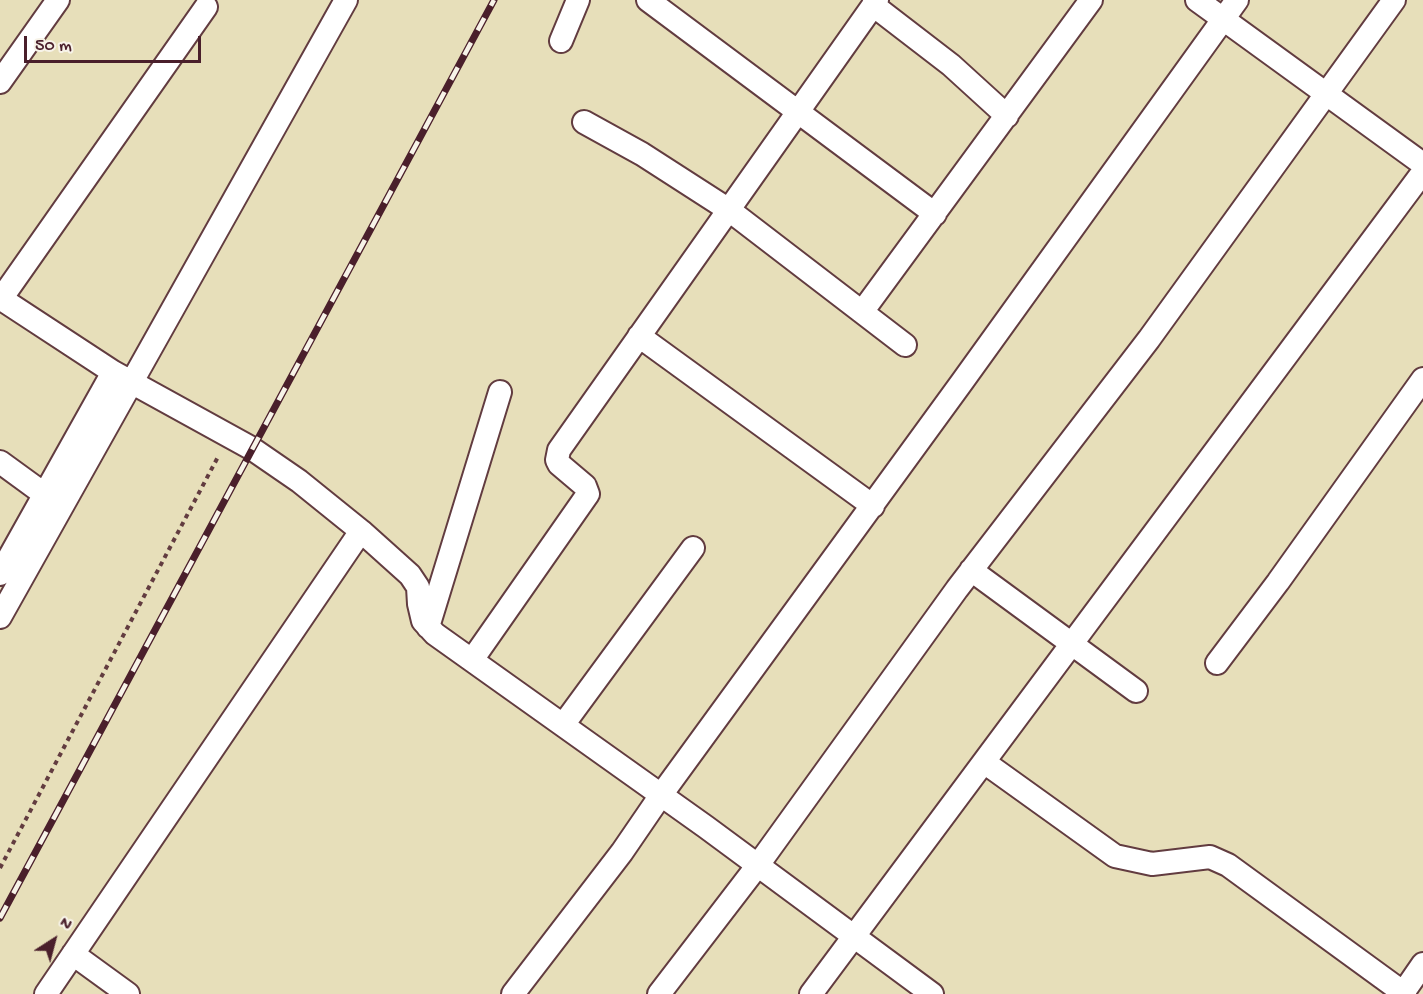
<!DOCTYPE html>
<style>
body{margin:0}
#map{position:relative;width:1423px;height:994px;overflow:hidden;background:#e7dfba;font-family:"Gochi Hand",sans-serif}
canvas{display:block}
.north{position:absolute;left:24px;top:910px;width:60px;height:60px;-webkit-text-stroke:4px #f7f3e8;paint-order:stroke;rotate:36deg;font-size:16px;font-weight:700;line-height:24px;text-align:center;color:#4a1f2b}
.north::after{content:'';display:block;margin:auto;width:21px;height:27px;background:#4a1f2b;clip-path:polygon(50% 0,100% 100%,50% 72%,0 100%)}
.scale{position:absolute;left:24px;top:36px;width:177px;height:27px;box-sizing:border-box;border:3px solid #4a1f2b;border-top:0;padding-left:8px;font-size:18px;line-height:21px;white-space:nowrap;color:#4a1f2b;-webkit-text-stroke:4px #f7f3e8;paint-order:stroke}
</style>
<div id="map">
<canvas width="1423" height="994"></canvas>
<div class="north">N</div>
<div class="scale">50 m</div>
</div>
<script>
const context = document.querySelector('canvas').getContext('2d');
context.lineJoin = 'round';
function strokePath(path, color, width, dash) { context.strokeStyle = color; context.lineWidth = width; context.lineCap = dash ? 'butt' : 'round'; context.setLineDash(dash || []); context.stroke(path); }
const street = new Path2D(`
 M648 0 935 214
 M1197 0 1423 164
 M873 5 951 65 1007 116
 M561 41 578 0
 M0 82 58 0
 M584 122 642 154 729 210 905 345
 M0 298 113 372 251 448 299 481 361 531 410 575 418 587 419 604 423 621 435 634 706 827 932 994
 M1 299 206 7
 M862 312 1091 0
 M639 336 873 506
 M0 462 44 494
 M971 570 1136 691
 M0 574 113 372
 M0 617 346 0
 M428 627 500 392
 M472 660 588 494 585 486 559 464 557 460 559 450 877 0
 M1217 663 1278 582 1423 379
 M563 725 693 548
 M984 762 1115 856 1152 864 1210 857 1228 865 1405 994
 M73 954 128 994
 M1403 993 1423 964
 M46 994 361 531
 M513 994 622 852 661 795 962 382 1237 0
 M659 994 758 865 957 589 1149 339 1394 0
 M811 994 1423 172`);
strokePath(street, '#623c40', 26);
strokePath(new Path2D(`
 M0 868 219 455`), '#623c40', 4, [4.5, 4.5]);
strokePath(street, '#fff', 22);
const rail = new Path2D(`
 M0 918 494 0`);
strokePath(rail, '#4a1f2b', 7);
strokePath(rail, '#f7f3e8', 4.5, [14]);
</script>
